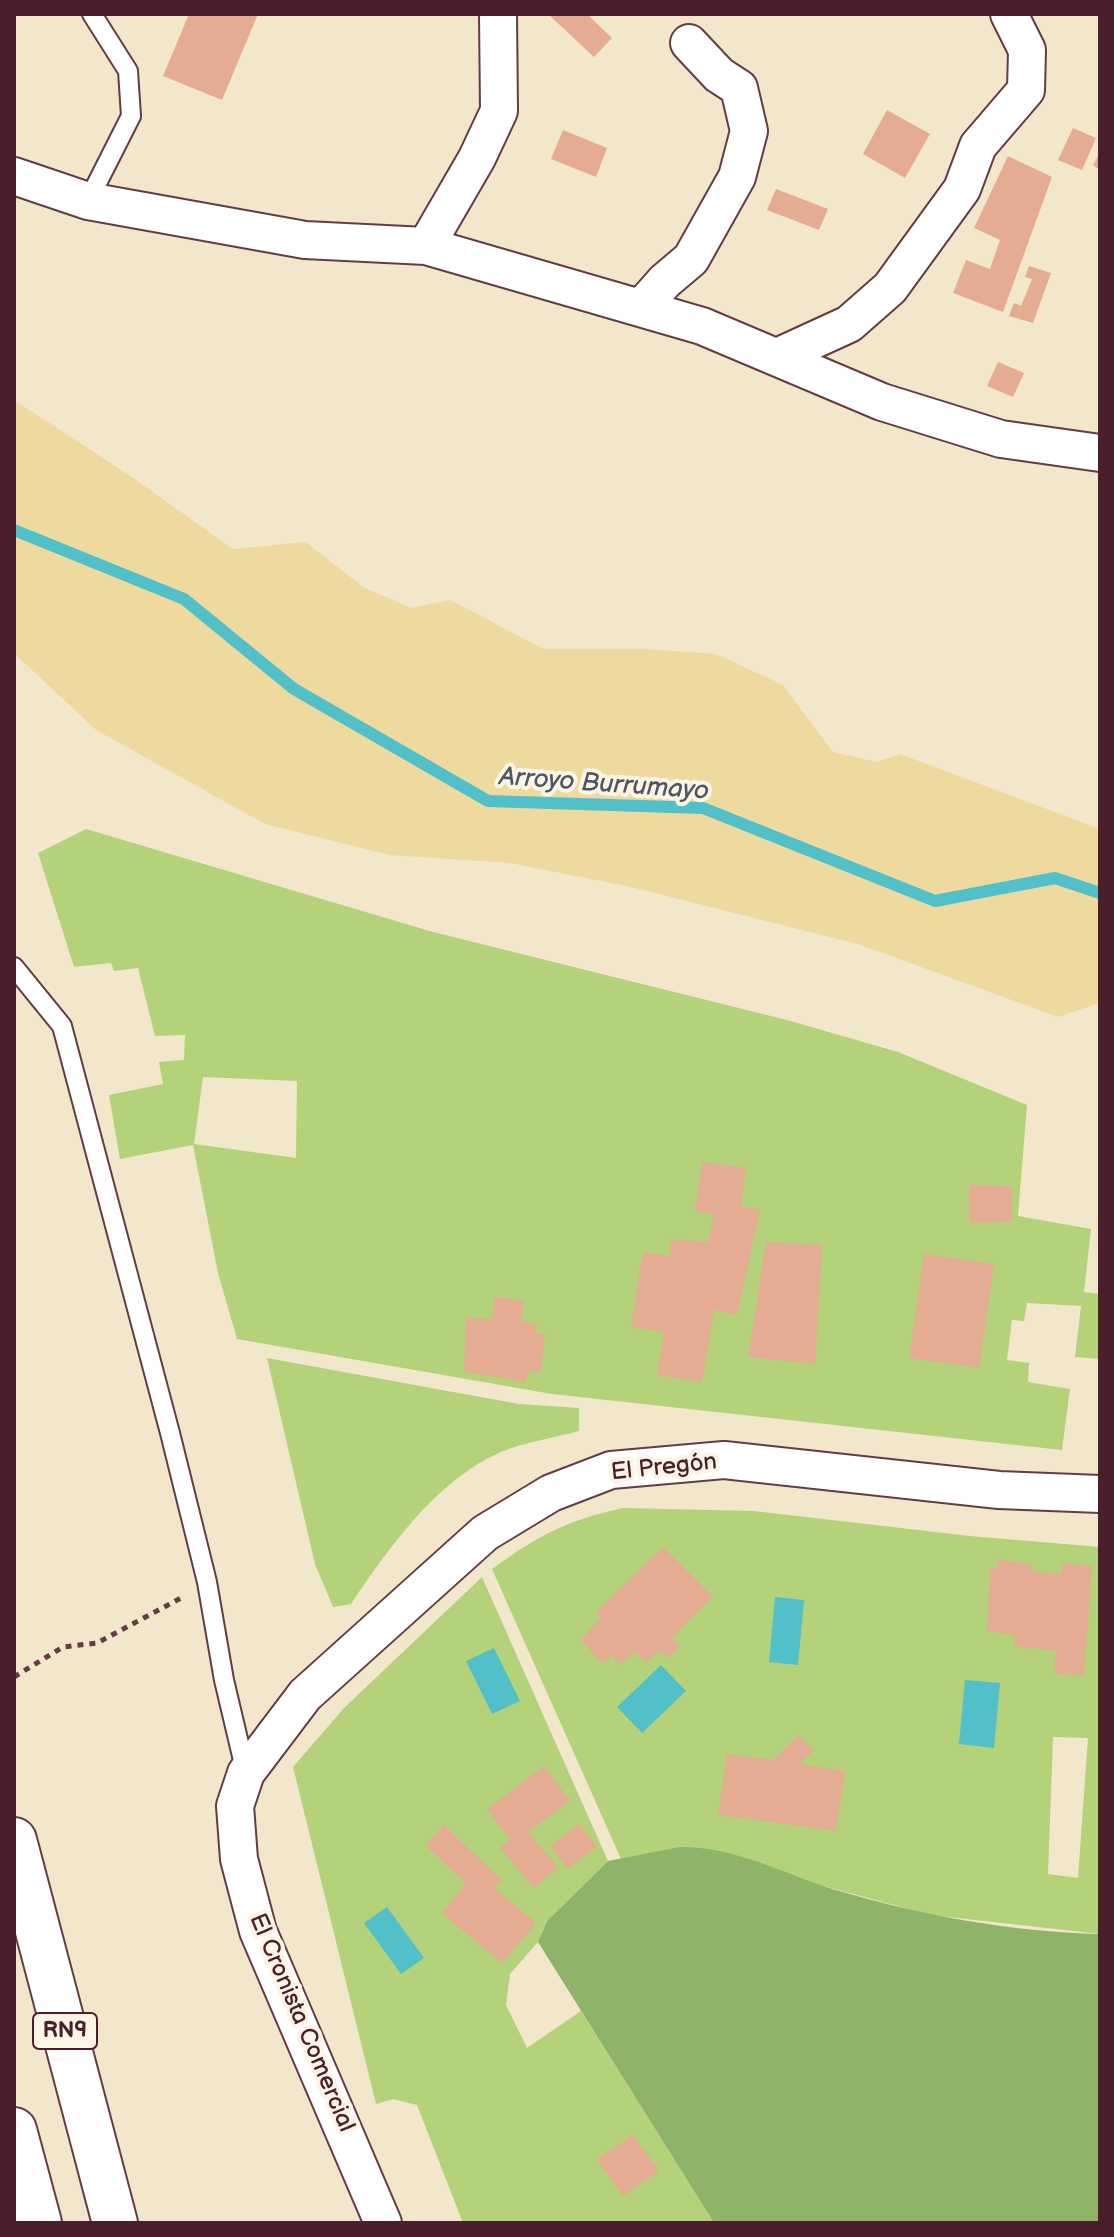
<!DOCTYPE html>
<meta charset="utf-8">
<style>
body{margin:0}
#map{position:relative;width:1114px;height:2237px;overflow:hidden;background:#f2e7cb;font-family:"Balsamiq Sans",sans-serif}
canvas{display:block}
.frame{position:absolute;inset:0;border:16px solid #4a1f2b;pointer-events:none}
</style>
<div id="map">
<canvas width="1114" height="2237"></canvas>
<div class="frame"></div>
</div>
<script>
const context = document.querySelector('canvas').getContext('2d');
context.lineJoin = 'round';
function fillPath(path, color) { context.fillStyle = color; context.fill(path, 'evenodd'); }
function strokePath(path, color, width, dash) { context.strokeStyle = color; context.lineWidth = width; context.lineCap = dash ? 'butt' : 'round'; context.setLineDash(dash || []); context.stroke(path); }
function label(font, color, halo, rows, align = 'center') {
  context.font = font + ' "Balsamiq Sans",sans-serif'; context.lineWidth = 8; context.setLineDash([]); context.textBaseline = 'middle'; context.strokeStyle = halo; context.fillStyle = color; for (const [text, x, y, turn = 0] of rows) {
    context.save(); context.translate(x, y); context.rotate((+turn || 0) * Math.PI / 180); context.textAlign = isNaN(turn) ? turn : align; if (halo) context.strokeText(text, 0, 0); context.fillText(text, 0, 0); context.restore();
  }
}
fillPath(new Path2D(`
 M86 829 433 932 787 1020 898 1052 1027 1105 1018 1216 1091 1229 1084 1292 1100 1294V1359L1075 1357 1081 1306 1027 1303 1024 1321 1012 1320 1007 1360 1029 1363 1028 1382 1070 1389 1062 1450 552 1394 237 1339 218 1273 193 1145 120 1159 109 1095 163 1084 159 1062 184 1060 185 1035 155 1036 138 968 114 971 111 963 74 967 38 853ZM203 1077 297 1081 296 1158 194 1144Z
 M267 1358 519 1404 579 1408V1431C554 1438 525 1442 501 1452 436 1480 389 1548 351 1604L333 1607 315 1564Z
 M623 1508 754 1511 970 1536 1100 1547V1934L931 1915 679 1847 621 1859 492 1569C539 1535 565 1521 623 1508ZM1053 1737 1088 1738 1078 1878 1048 1874Z
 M482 1577 608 1861 547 1921 538 1942 510 1974 506 2005 527 2048 581 2011 714 2223H463L417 2105 393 2099 376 2104 293 1767 344 1708Z`), '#b4d279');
fillPath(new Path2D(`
 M679 1847C734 1846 784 1874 836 1890 921 1915 1011 1932 1100 1934V2223H714L538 1942 547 1921 608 1861Z`), '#8fb469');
fillPath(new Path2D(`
 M14 400 129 475 233 549 306 542 363 587 411 608 450 600 544 649H647L716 654 783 685 833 752 877 762 900 754 1100 829V1003L1058 1017 858 944 631 887 510 863 390 855 265 824 96 730 14 653Z`), '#eeda9e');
fillPath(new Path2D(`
 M775 1597 804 1600 798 1665 769 1662Z
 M494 1648 520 1701 492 1714 466 1661Z
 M661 1665 686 1691 642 1733 617 1707Z
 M965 1680 1000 1683 994 1748 959 1744Z
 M387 1907 424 1958 401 1974 364 1923Z`), '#52c0c9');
strokePath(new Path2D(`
 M14 530 184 599 294 689 488 801 703 808 935 901 1055 878 1100 893`), '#52c0c9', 12);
fillPath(new Path2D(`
 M189 14H258L222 100 163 76Z
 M548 14H587L612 38 594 57Z
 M887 110 930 134 905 178 863 154Z
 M1073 128 1096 138 1082 170 1058 160Z
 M563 130 607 148 596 177 551 159Z
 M1100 153V170L1093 165Z
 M1008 156 1052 177 1003 312 953 293 966 260 990 269 1000 240 974 228Z
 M776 189 828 209 819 230 767 210Z
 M1029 266 1051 273 1033 323 1009 316 1014 303 1021 306 1032 279 1025 277Z
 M998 362 1024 373 1013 397 987 386Z
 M702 1162 746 1168 741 1206 760 1210 737 1315 714 1310 702 1382 657 1375 664 1332 631 1327 643 1252 670 1256 671 1239 708 1242 714 1214 695 1211Z
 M969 1185 1012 1186V1222L969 1223Z
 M766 1242 822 1245 815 1364 748 1357Z
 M924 1254 994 1264 979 1368 909 1358Z
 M495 1297 524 1301 521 1321 537 1324 535 1333 545 1334 541 1372 528 1371 526 1382 464 1372 466 1318 492 1319Z
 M663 1547 713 1597 672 1638 680 1646 668 1658 659 1650 646 1662 635 1652 621 1665 612 1655 603 1664 581 1640 601 1617 596 1612Z
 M998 1559 1032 1565 1031 1571 1062 1574 1063 1563 1092 1566 1084 1676 1054 1674 1056 1651 1014 1646 1015 1635 987 1631 990 1568 997 1569Z
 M799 1735 814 1750 800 1764 845 1771 836 1831 718 1815 727 1754 773 1760Z
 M544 1766 570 1801 528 1832 558 1867 534 1888 500 1848 510 1839 487 1809Z
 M579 1824 597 1846 568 1869 550 1846Z
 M444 1825 502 1881 494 1888 536 1923 502 1963 442 1913 466 1883 425 1845Z
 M633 2135 659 2171 623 2196 597 2159Z`), '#e4ac93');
const lane = new Path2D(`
 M88 201 131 116 128 71 92 14
 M14 967 62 1026 170 1433 207 1582 224 1680 246 1773`);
const street = new Path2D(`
 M14 176 88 201 305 240 426 246 702 326 882 402 1001 439 1100 453
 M426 246 477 158 499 111 498 14
 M641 308 665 281 691 259 737 177 749 131 739 88 719 75 689 43
 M777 357 849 324 890 288 962 189 978 146 1026 90 1027 50 1009 14
 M383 2223 258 1931 239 1859 235 1806 246 1773 305 1695 485 1533 551 1493 611 1470 724 1460 999 1490 1100 1494`);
const highway = new Path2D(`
 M14 1840 115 2223
 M14 2130 39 2223`);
strokePath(lane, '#633d43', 22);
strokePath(street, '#633d43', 40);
strokePath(highway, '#633d43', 48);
strokePath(new Path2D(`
 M14 1677 63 1647 97 1643 181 1598`), '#633d43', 5, [6, 6]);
strokePath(lane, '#fff', 18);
strokePath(street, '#fff', 36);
strokePath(highway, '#fff', 44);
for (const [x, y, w] of [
 [65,2031,64]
]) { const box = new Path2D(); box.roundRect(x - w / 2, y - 18, w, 36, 6); context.fillStyle = '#fcf5e5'; context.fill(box); strokePath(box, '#4a1f2b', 2); }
label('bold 22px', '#4a1f2b', null, [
 ["RN9",65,2031]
]);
label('24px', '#4a1f2b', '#fcf5e5', [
 ["El Pregón",664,1468,-6],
 ["El Cronista Comercial",301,2023,67]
]);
label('italic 26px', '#4d5762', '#fcf5e5', [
 ["Arroyo Burrumayo",604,785,4]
]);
</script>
